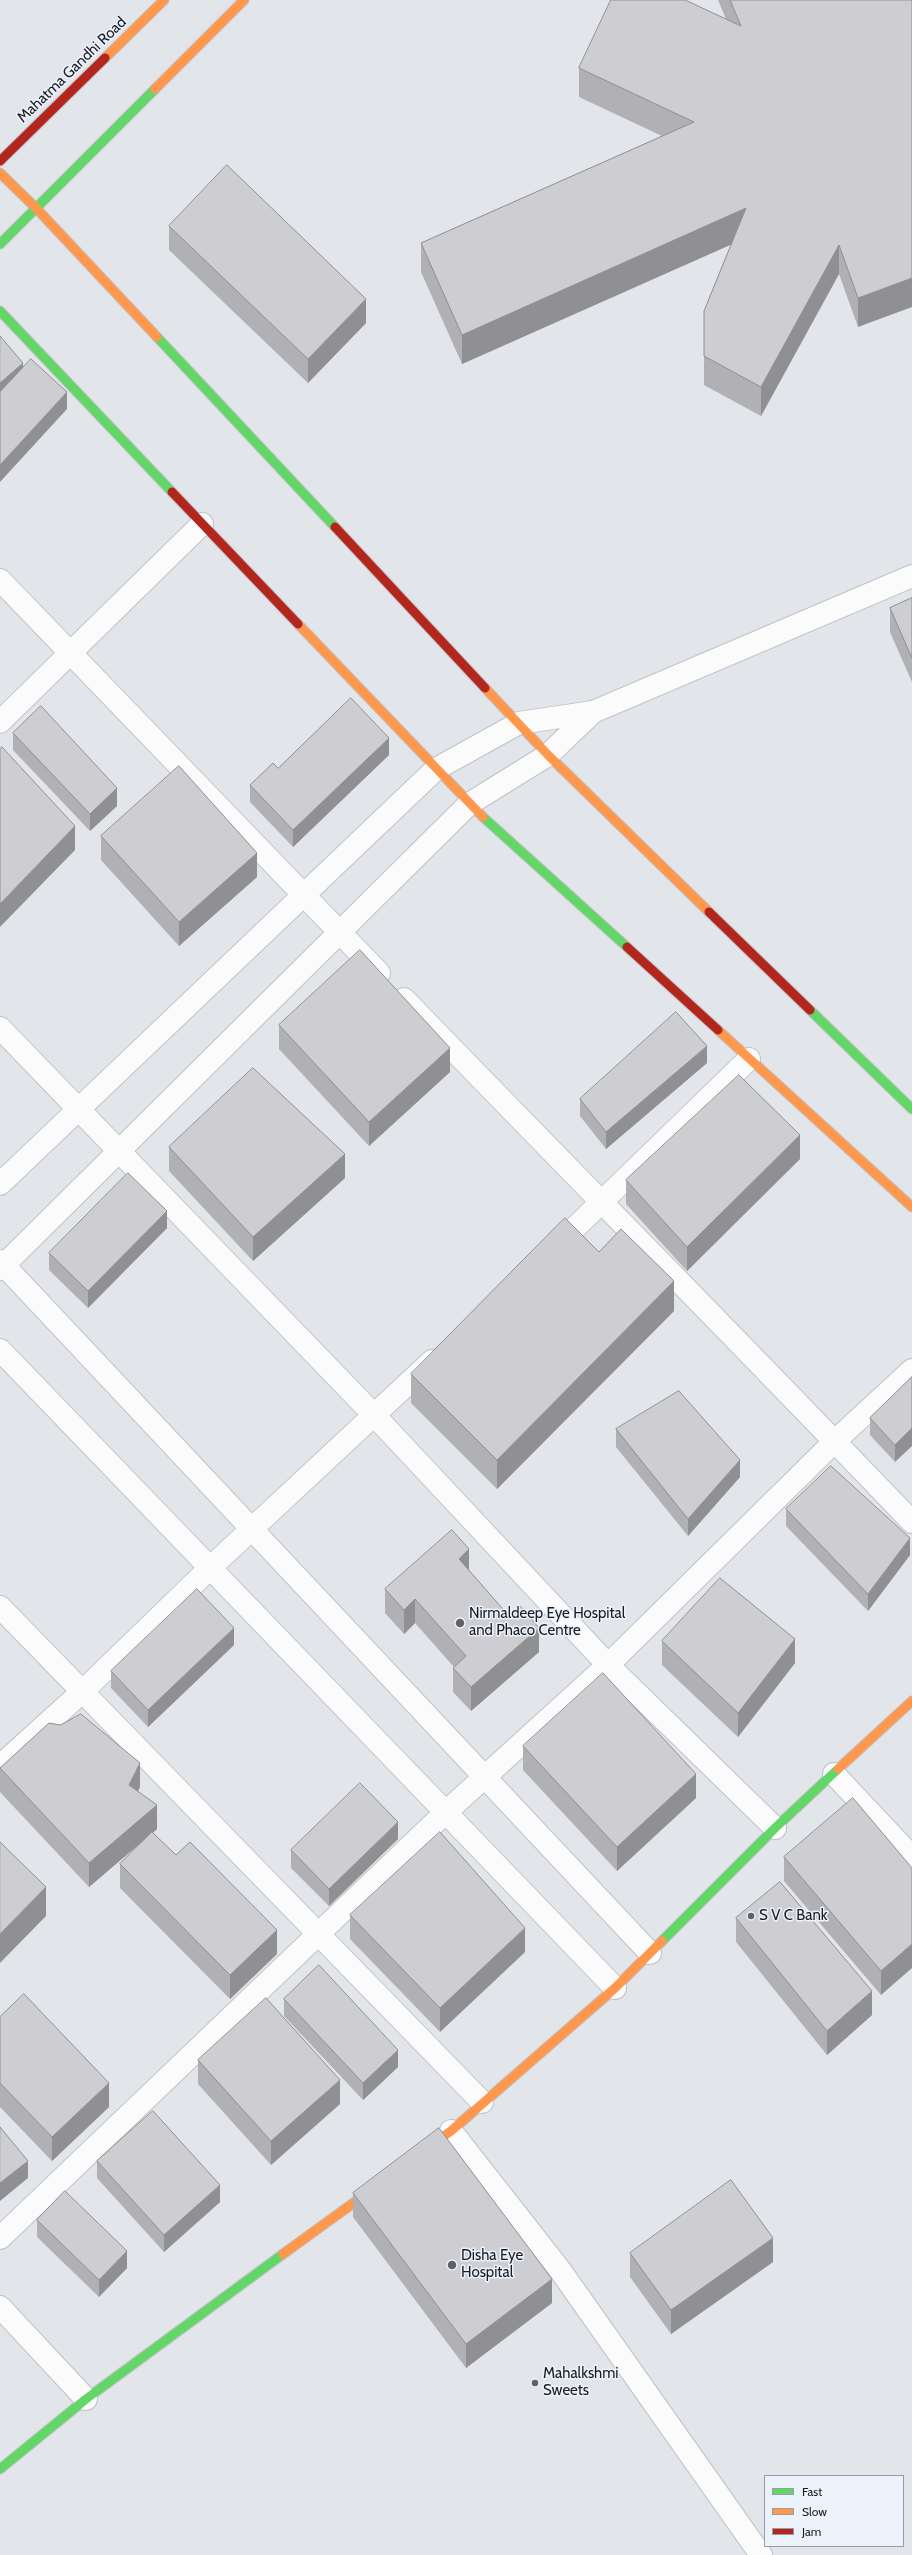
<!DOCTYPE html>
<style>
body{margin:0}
#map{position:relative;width:912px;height:2555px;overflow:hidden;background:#e2e5ea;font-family:Cabin,sans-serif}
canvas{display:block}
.legend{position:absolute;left:764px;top:2475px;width:140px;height:72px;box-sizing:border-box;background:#ecf2fb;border:1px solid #989ca3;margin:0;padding:5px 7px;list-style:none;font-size:12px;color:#1a1c1f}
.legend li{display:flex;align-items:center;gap:8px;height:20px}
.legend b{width:20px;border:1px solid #989ca3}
</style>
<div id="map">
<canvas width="912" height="2555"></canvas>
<ul class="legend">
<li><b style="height:5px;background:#63d668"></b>Fast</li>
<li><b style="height:5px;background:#ff974d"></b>Slow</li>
<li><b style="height:5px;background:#b3261e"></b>Jam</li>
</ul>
</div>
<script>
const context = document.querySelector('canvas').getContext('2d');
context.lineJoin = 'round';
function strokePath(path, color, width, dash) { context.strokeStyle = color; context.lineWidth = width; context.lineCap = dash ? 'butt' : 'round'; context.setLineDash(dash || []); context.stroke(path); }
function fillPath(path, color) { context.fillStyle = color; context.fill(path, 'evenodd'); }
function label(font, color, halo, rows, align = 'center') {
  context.font = font + ' Cabin,sans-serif'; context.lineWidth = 3; context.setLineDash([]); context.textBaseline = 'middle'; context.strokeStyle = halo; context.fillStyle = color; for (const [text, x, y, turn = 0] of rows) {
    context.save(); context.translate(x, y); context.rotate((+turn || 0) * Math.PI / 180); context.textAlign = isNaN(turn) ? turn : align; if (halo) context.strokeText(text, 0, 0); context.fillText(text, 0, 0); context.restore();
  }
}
const street = new Path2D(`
 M0 580 379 973
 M593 712 912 576
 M0 722 202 524
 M404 999C573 1174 744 1346 912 1522
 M0 1028 374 1415 608 1665 775 1828
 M0 1184 436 769 519 723 593 712 548 755 469 804 0 1269
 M553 1249 749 1059
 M0 1261 650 1953
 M0 1350 615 1988
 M0 1607 482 2102
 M0 1766 83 1691 211 1567 432 1361
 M834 1774 912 1857
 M451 2131 560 2270 761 2555
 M0 2238 446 1812 608 1665 835 1441 912 1370
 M0 2307 86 2399`);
const fast = new Path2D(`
 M0 244 155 89
 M0 311 172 492
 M157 337 335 527
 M483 817 627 947
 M810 1010 912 1109
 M662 1941 775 1828 838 1769
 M0 2469 86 2399 283 2254`);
const slow = new Path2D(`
 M105 58 164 0
 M155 89 244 0
 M0 173 36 208
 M36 208 157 337
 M298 624 483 817
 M485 688 548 755 709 912
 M718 1030 912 1207
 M838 1769 912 1701
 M420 2153 451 2131 615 1988 662 1941
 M283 2254 377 2186`);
const jam = new Path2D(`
 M0 161 105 58
 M172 492 298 624
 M335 527 485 688
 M709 912 810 1010
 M627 947 718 1030`);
strokePath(street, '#c0c2c5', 24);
strokePath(fast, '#c0c2c5', 11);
strokePath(slow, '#c0c2c5', 11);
strokePath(jam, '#c0c2c5', 11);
strokePath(street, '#fbfbfc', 22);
strokePath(fast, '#63d668', 9);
strokePath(slow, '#ff974d', 9);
strokePath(jam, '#b3261e', 9);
fillPath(new Path2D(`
 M718 0H912L858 327 839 274 761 416 704 385V311L731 244 462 364 421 272V243L662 136 579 97V68L726 19Z
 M169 226 366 323 308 383 169 250Z
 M912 598V682L890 632V608Z
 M13 733 117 806 90 831 13 750Z
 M389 755 293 847 250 802V785L278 768Z
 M101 836 257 877 179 946 101 860Z
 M279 1025 450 1072 369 1146 279 1049Z
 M707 1063 606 1149 580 1116V1099Z
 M169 1147 345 1178 253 1261 169 1171Z
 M800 1159 687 1271 626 1204V1180Z
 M167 1228 88 1308 49 1270V1253Z
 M599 1252 674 1311 497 1489 411 1403V1374Z
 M912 1377 895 1462 870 1435V1418Z
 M616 1429 740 1477 688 1536 616 1447Z
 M786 1509 910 1555 868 1611 786 1526Z
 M469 1570 539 1652 471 1711 453 1692V1668L454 1667 415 1623 404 1634 385 1613V1589Z
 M662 1641 795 1663 738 1737 662 1665Z
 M234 1645 148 1727 111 1688V1671Z
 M523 1746 696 1798 617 1871 523 1770Z
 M0 1768 140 1787 138 1791 157 1829 153 1833 277 1954 230 1999 120 1888V1864L144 1840 89 1887 0 1792Z
 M398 1839 329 1906 291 1868V1850Z
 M784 1857 912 1868 881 1995 784 1881Z
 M350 1915 525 1952 440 2032 350 1939Z
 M736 1918 872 2015 827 2055 736 1942Z
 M284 1999 398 2067 363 2100 284 2016Z
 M0 2017 109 2107 52 2161 0 2107Z
 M198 2060 340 2104 271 2165 198 2084Z
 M97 2161 220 2202 164 2252 97 2178Z
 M353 2193 552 2303 466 2368 353 2217Z
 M37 2220 127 2268 99 2297 37 2237Z
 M630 2253 773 2262 671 2334 630 2277Z`), '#b0b0b5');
fillPath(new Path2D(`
 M746 208V238L462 364V335Z
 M839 245V274L761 416V387Z
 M912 278V307L858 327V298Z
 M366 299V323L308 383V359Z
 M23 363V380L0 401V383Z
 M67 392V409L0 482V465Z
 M389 738V755L293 847V830Z
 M117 788V806L90 831V814Z
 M75 826V850L0 927V904Z
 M257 853V877L179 946V922Z
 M707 1046V1063L606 1149V1132Z
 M450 1048V1072L369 1146V1122Z
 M800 1135V1159L687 1271V1247Z
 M345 1154V1178L253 1261V1237Z
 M167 1211V1228L88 1308V1291Z
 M674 1281V1311L497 1489V1460Z
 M912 1428V1446L895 1462V1445Z
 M740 1460V1477L688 1536V1519Z
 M910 1538V1555L868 1611V1594Z
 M469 1549V1573L459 1559Z
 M415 1599V1623L404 1634V1610Z
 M234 1628V1645L148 1727V1710Z
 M539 1628V1652L471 1711V1687Z
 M795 1639V1663L738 1737V1713Z
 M140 1763V1787L129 1809V1785Z
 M696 1774V1798L617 1871V1847Z
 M157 1805V1829L89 1887V1863Z
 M398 1822V1839L329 1906V1889Z
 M46 1887V1916L0 1963V1934Z
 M525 1928V1952L440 2032V2008Z
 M277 1930V1954L230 1999V1975Z
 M912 1944V1968L881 1995V1971Z
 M872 1991V2015L827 2055V2031Z
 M398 2050V2067L363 2100V2083Z
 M340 2080V2104L271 2165V2141Z
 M109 2083V2107L52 2161V2137Z
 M28 2161V2178L0 2201V2183Z
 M220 2185V2202L164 2252V2235Z
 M773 2238V2262L671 2334V2310Z
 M127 2251V2268L99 2297V2280Z
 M552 2279V2303L466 2368V2344Z`), '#909093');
const building = new Path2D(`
 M611 0H685L741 26 730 0H912V278L858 298 839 245 761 387 704 356V311L746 208 462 335 421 243 694 122 579 68Z
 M227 165 366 299 308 359 169 226Z
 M0 336 23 363 0 383Z
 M31 359 67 392 0 465V392Z
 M912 598V658L890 608Z
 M351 698 389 738 293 830 250 785 273 763 278 768Z
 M41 706 117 788 90 814 13 733Z
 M2 747 75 826 0 904V749Z
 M179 766 257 853 179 922 101 836Z
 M360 950 450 1048 369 1122 279 1025Z
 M676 1012 707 1046 606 1132 580 1099Z
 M253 1068 345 1154 253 1237 169 1147Z
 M739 1075 800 1135 687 1247 626 1180Z
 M128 1173 167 1211 88 1291 49 1253Z
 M565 1218 599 1252 621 1229 674 1281 497 1460 411 1374Z
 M912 1377V1428L895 1445 870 1418Z
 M679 1391 740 1460 688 1519 616 1429Z
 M831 1466 910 1538 868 1594 786 1509Z
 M452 1530 469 1549 459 1559 509 1616 520 1606 539 1628 471 1687 453 1668 466 1656 415 1599 404 1610 385 1589Z
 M720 1578 795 1639 738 1713 662 1641Z
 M197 1589 234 1628 148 1710 111 1671Z
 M603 1673 696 1774 617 1847 523 1746Z
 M81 1714 140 1763 129 1785 157 1805 89 1863 0 1768 49 1723 60 1725Z
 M360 1783 398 1822 329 1889 291 1850Z
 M853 1798 912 1868V1944L881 1971 784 1857Z
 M152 1832 176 1855 190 1842 277 1930 230 1975 120 1864Z
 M440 1832 525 1928 440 2008 350 1915Z
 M0 1842 46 1887 0 1934Z
 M780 1882 872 1991 827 2031 736 1918Z
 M319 1965 398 2050 363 2083 284 1999Z
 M24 1994 109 2083 52 2137 0 2083V2017Z
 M266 1998 340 2080 271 2141 198 2060Z
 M153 2111 220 2185 164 2235 97 2161Z
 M0 2127 28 2161 0 2183Z
 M439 2128 552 2279 466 2344 353 2193Z
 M731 2180 773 2238 671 2310 630 2253Z
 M65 2191 127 2251 99 2280 37 2220Z`);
fillPath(building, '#cdcdd2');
strokePath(building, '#909093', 1);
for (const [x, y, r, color] of [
 [460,1623,5,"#606266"],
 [751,1916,4,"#606266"],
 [452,2265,5,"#606266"],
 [535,2383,4,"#606266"]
]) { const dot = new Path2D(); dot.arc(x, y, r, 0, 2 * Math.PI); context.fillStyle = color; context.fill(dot); strokePath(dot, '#ecf2fb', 1.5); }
label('15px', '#1a1c1f', '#ecf2fb', [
 ["Mahatma Gandhi Road",72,70,-44]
]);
label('15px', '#1a1c1f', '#ecf2fb', [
 ["Nirmaldeep Eye Hospital",469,1614],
 ["and Phaco Centre",469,1631],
 ["S V C Bank",759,1916],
 ["Disha Eye",461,2256],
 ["Hospital",461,2273],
 ["Mahalkshmi",543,2374],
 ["Sweets",543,2391]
], 'left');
</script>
